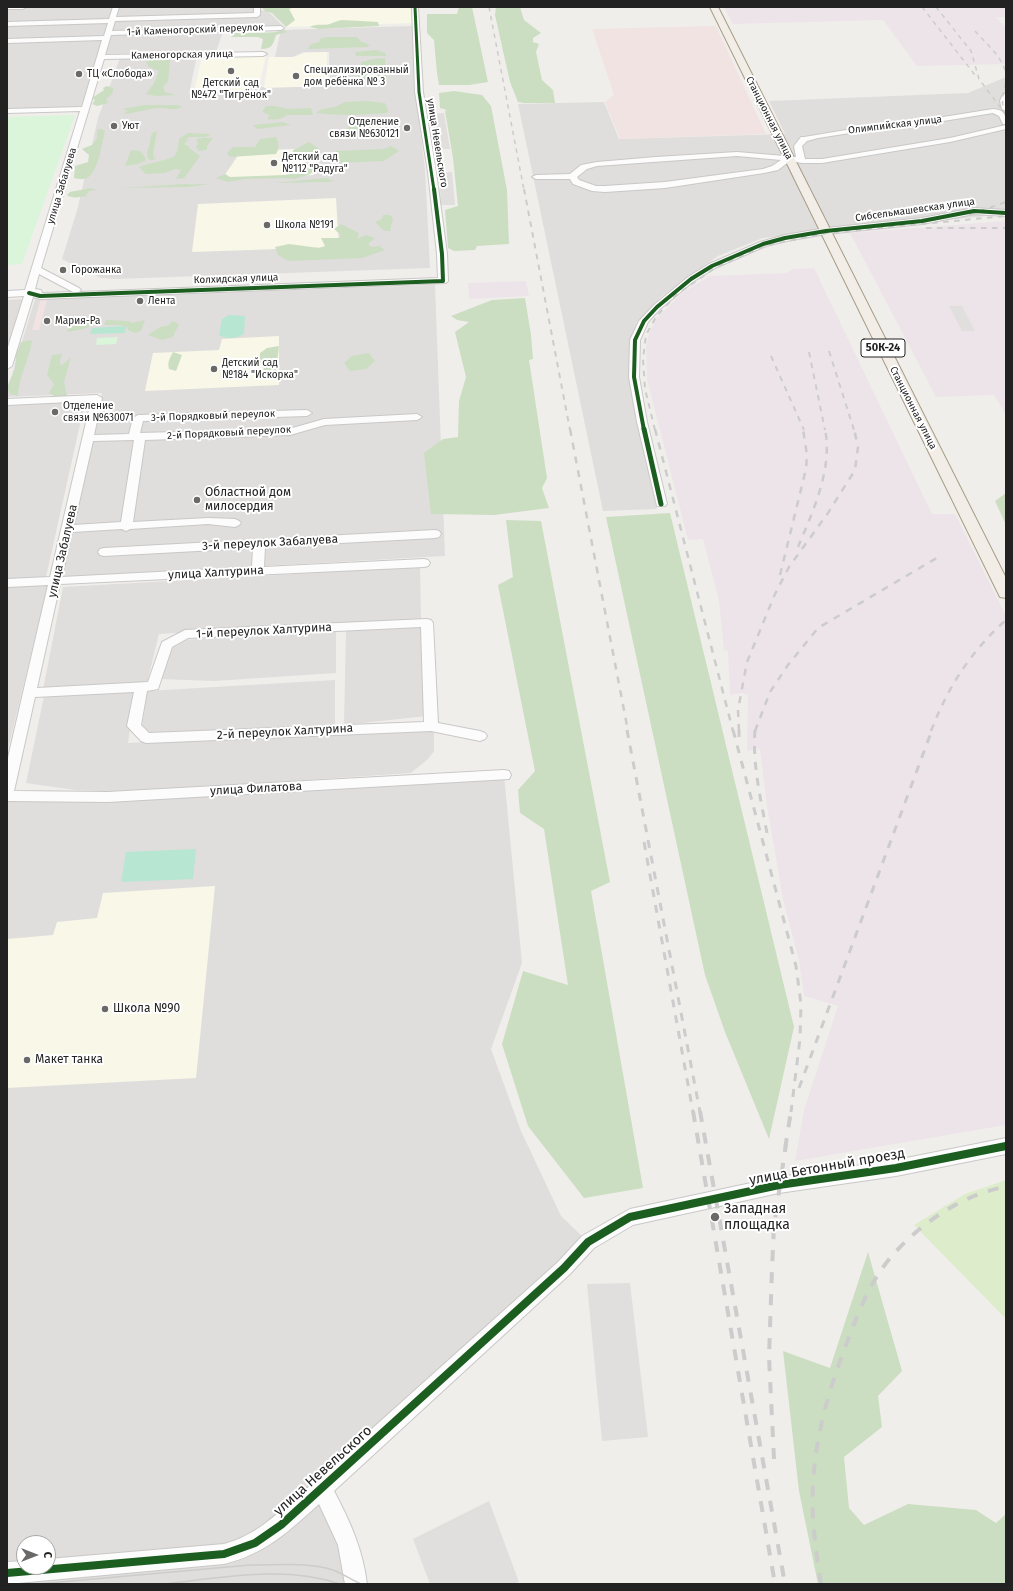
<!DOCTYPE html>
<meta charset="utf-8">
<style>
body{margin:0}
#map{position:relative;width:1013px;height:1591px;overflow:hidden;background:#f0eeeb;font-family:"Fira Sans",sans-serif}
canvas{display:block}
.frame{position:absolute;inset:0;border:8px solid #222;pointer-events:none}
.north{position:absolute;left:16px;top:1535px;width:40px;height:40px;box-sizing:border-box;background:#fff;border:1px solid #a7a7a7;border-radius:50%;rotate:90deg;font-size:11px;font-weight:700;line-height:16px;text-align:center;color:#222}
.north::after{content:'';display:block;margin:auto;width:14px;height:18px;background:#6a6968;clip-path:polygon(50% 0,100% 100%,50% 72%,0 100%)}
</style>
<div id="map">
<canvas width="1013" height="1591"></canvas>
<div class="frame"></div>
<div class="north">С</div>
</div>
<script>
const context = document.querySelector('canvas').getContext('2d');
context.lineJoin = 'round';
function fillPath(path, color) { context.fillStyle = color; context.fill(path, 'evenodd'); }
function strokePath(path, color, width, dash) { context.strokeStyle = color; context.lineWidth = width; context.lineCap = dash ? 'butt' : 'round'; context.setLineDash(dash || []); context.stroke(path); }
function label(font, color, halo, rows, align = 'center') {
  context.font = font + ' "Fira Sans",sans-serif'; context.lineWidth = 4; context.setLineDash([]); context.textBaseline = 'middle'; context.strokeStyle = halo; context.fillStyle = color; for (const [text, x, y, turn = 0] of rows) {
    context.save(); context.translate(x, y); context.rotate((+turn || 0) * Math.PI / 180); context.textAlign = isNaN(turn) ? turn : align; if (halo) context.strokeText(text, 0, 0); context.fillText(text, 0, 0); context.restore();
  }
}
fillPath(new Path2D(`
 M7 7H258L257 8 271 14 284 27 224 29 216 52 99 54 81 107 7 110Z
 M412 26 416 96 425 169 430 268 116 279 101 278 62 259 78 207 98 118 120 58 197 55 189 94 249 92 250 87H330L329 52H304L292 57H275L281 30Z
 M1006 77V214L763 238 718 256 661 297 637 322 629 344V377L657 509 603 511 518 104 604 102 619 139 785 134 769 101 968 93Z
 M435 285 445 556 62 577 102 393 7 397V391L35 299Z
 M23 299 7 348V300Z
 M85 402 46 577 7 579V404Z
 M420 567 421 619 159 634 147 683 43 690 63 587Z
 M48 585 7 753V587Z
 M422 624 427 716 344 725 346 630Z
 M336 629V673L214 681 159 679 169 648 184 640Z
 M335 680V728L141 736 147 691Z
 M135 691 128 743 427 728H434V751L428 759 411 773 125 792 75 790 26 783 44 696Z
 M504 775 522 963 491 1049 521 1131 561 1216 588 1242 321 1487 356 1584H7V796L108 797ZM24 1543H48V1567H24Z`), '#dfdedc');
fillPath(new Path2D(`
 M716 26 766 134 620 139 605 102 614 95 592 29Z
 M47 300 39 330H32L40 301Z`), '#f1e3e1');
fillPath(new Path2D(`
 M724 7H1006V17H996L1006 28V64L917 66 883 20 733 24Z
 M1006 221V415L994 395 936 397 850 233Z
 M814 268 932 514H955L1006 616V1125L795 1161 804 1110 838 1006 804 996 799 961 783 899 767 806 760 749 747 751 748 695 742 693 730 695 728 651 724 650 719 601 703 539 688 540 647 379 646 347 649 334 656 319 682 293 710 276 786 273 793 269Z
 M526 281 529 296 469 299 468 283Z`), '#ede4e9');
fillPath(new Path2D(`
 M270 7H411L412 23 287 27Z
 M327 52V86L264 88 269 57H294L305 53Z
 M266 55 259 87H249L248 91 194 92 202 56Z
 M294 149V151H317L314 175 222 179 241 151Z
 M336 198 339 247 192 252 198 204Z
 M279 336V385L145 391 153 353 219 350 222 339Z
 M215 886 196 1078 7 1088V939L53 935 57 922 97 918 103 893Z`), '#f8f7e8');
fillPath(new Path2D(`
 M1006 1180V1319L914 1225 965 1194Z`), '#ddeccb');
fillPath(new Path2D(`
 M261 7H295L289 9 295 20 286 27 272 13 266 12Z
 M459 7H472L488 82 469 85H439L437 73 434 40 427 33V14H457Z
 M496 7H520L524 20 541 33 533 38V42L539 44 536 52 542 80 553 90 555 103H524L518 102 510 82 495 15Z
 M342 20 378 22 379 26 319 29 310 27C316 23 323 26 330 24 334 22 337 21 342 20Z
 M284 30 287 32 276 35C273 45 272 49 261 49L263 39 258 37H231L234 33C251 31 269 35 284 30Z
 M328 37H357L360 41 370 45 367 47 308 49 311 44 319 42 321 38Z
 M376 50 385 53 386 56H356L355 52Z
 M167 58 170 61 168 82 163 87 165 92 176 95 156 96 146 94 154 83 159 71 149 67 146 62 152 59Z
 M385 58 387 81H370L358 78V70L362 62 373 59Z
 M107 86 113 88C114 93 111 96 106 99L108 103 97 106 92 104 95 100 92 98 104 90 103 88Z
 M454 91 482 95 491 106 507 190 509 244 477 246 475 250 454 251 448 248 445 210 458 206 453 158 445 111 447 110 440 108 439 93Z
 M366 101 385 103 388 110 387 113C364 115 339 116 316 113L322 109 335 107 345 102Z
 M144 105H178L182 107C175 111 169 108 161 108 149 108 136 113 123 114L128 111 122 109Z
 M266 106H275L288 109 311 108 313 115H287C281 120 275 120 267 119L270 115 262 112Z
 M283 122 291 125 257 129 253 125Z
 M351 124H371L374 127 363 131 368 132 389 127 398 139 373 137 348 139 340 137 337 133 347 129Z
 M101 129 105 131C102 143 98 173 87 178 83 180 78 179 74 178L75 166 88 162 89 155 82 149 92 145 97 138V130Z
 M157 131 153 154 154 158 157 159 151 160 148 159 147 152C150 146 150 140 152 133Z
 M188 133 210 134V135L206 137H188L187 141 184 144 189 146V148L200 156 184 178 176 179 181 170 175 169 165 173 146 174 139 167C151 162 163 162 175 156L178 148 179 139Z
 M276 137C279 144 280 147 276 154L230 157 227 153 233 147H255L260 139Z
 M202 138H213L207 146V150L199 151 196 147 198 143 196 139Z
 M309 142 318 148V169L308 175 294 179 282 178 244 179 228 182 216 178 225 174 230 177 285 175 300 172 304 162 299 160 304 157 292 151Z
 M391 146 399 151 384 161 338 163 335 160 336 151 384 149Z
 M131 150 140 151 145 157V161L137 164 125 166Z
 M326 178 334 181 326 182 274 183Z
 M185 184C194 185 201 184 210 184L189 187 121 188Z
 M91 188 97 190 89 191 86 196C80 197 72 199 67 195L70 192Z
 M383 215H390L393 218 390 231H384L375 222 382 219Z
 M341 224 359 233 357 239 366 235 375 238 368 244 371 247 379 246 385 250 362 258 289 261 278 255 275 247 289 244 319 248 325 246 321 238H340V234L334 229Z
 M525 298 531 335 533 359 529 360 547 478 542 488 549 508 494 515 431 514 424 453 443 439 458 437 459 401 466 377 455 332 469 322 457 320 451 316 492 300Z
 M97 320C92 329 77 330 67 332L70 324Z
 M106 320 128 321 132 323 145 320 141 331 135 333 128 330 127 327 120 325H104Z
 M173 321 179 324 173 337 162 340 148 335 160 327 167 326Z
 M32 340C30 359 18 377 18 396L10 394 7 387 15 369 16 355 21 342Z
 M279 346 276 372 266 373 259 361 260 353 267 348Z
 M173 352 182 355 176 371 169 369C167 362 170 358 173 352Z
 M369 353 375 361 366 369 350 371 344 363 352 356Z
 M62 354 60 361 61 366 71 357 64 382 67 396H54L49 393 54 384 47 375 52 355Z
 M1006 493V525L995 501Z
 M670 513 794 1027 769 1139 725 1032 705 975 606 517Z
 M506 520 541 521 610 882 591 891 643 1188 584 1198 528 1126 502 1044 523 971 568 985 544 829 520 813 518 790 535 771 498 585 513 577Z
 M868 1252 902 1371 878 1396 882 1427 844 1457 849 1508 864 1525 908 1504 976 1510 996 1523 1006 1514V1584H818L799 1491 783 1351 830 1368Z`), '#cbdec1');
fillPath(new Path2D(`
 M75 115 22 264 7 265V117Z
 M118 337 116 344 96 345 97 338Z`), '#daf5da');
fillPath(new Path2D(`
 M229 315 245 316 244 334C238 338 225 340 219 335L222 319Z
 M126 326 125 333 90 334 92 328Z
 M196 849 193 879 121 882 126 852Z`), '#b7e6d2');
fillPath(new Path2D(`
 M444 113 450 149H436L431 114Z
 M452 172 455 205H441L439 173Z
 M949 306H962L975 331H962Z
 M630 1283 648 1437 602 1441 587 1284Z
 M489 1501 519 1582 513 1584H430L413 1539Z`), '#e0dfde');
const minor = new Path2D(`
 M7 7H26L23 9H7Z
 M113 7H119L116 17 254 13V7H260V15L257 17 115 21 112 31 281 26 284 28 281 30 111 35 105 55 263 52 267 54 263 56 104 59 41 268 79 288 81 290 79 292 438 278 437 254 428 172 415 92 412 7H418L423 92 436 172 447 254 448 281 446 283 40 299 33 297 12 366 7 369V350L24 296 7 297V291L25 290 80 111 7 113V109L82 107 102 40 7 43V39L104 36 108 23 7 26V22L109 19ZM39 274 73 292 42 293 41 290 35 289Z
 M1003 94H1006V111L1002 109 1000 101Z
 M993 109C1004 110 1006 114 1006 124H1003L999 116 993 113 912 126 882 128 818 138 807 141 802 146 805 159H822L950 138 1006 125V129L950 142 822 163H802L790 161 778 170 764 173 665 188 605 192 592 191 573 184 570 179H536L532 177 536 175 570 174 581 165 597 162 656 157 737 152 796 157 794 146 801 137H804L882 124 912 122ZM737 156 781 160 772 166 763 169 665 182 605 186H596L579 180 577 177 587 169 597 166Z
 M974 208 1006 210V216L974 214 922 224 826 234 786 241 766 246 715 268 694 281 660 309 648 322 640 340 639 377 647 422 667 504 665 506H657L637 422 629 377 630 340 639 321 654 305 688 277 709 264 760 242 785 235 826 228 922 218Z
 M97 395 102 398 94 435 129 434 133 418 138 415 307 410 312 413 307 416 143 421 140 433 289 429 324 419 417 414 422 417 417 420 325 425 290 435 145 440 133 522 208 518 235 519 239 521 241 523 239 525 235 527 208 524 130 529 126 531 122 529 72 532 62 577 252 567 253 548 104 556 100 555 98 552 100 549 104 548 435 530 439 531 441 534 439 537 435 538 265 547 264 567 424 559 428 560 430 563 428 566 424 567 60 584 37 688 148 682 162 642 185 630 427 619 431 620 433 623 438 723 480 731 485 733 487 736 485 739 480 741 431 731 146 743 141 741 127 726 134 692 35 697 14 791 108 792 504 770 509 771 511 775 509 779 108 802 7 801V762L48 585 7 587V579L50 577 91 401 7 405V399ZM134 440 121 522 74 525 93 441ZM421 627 424 722 149 733 141 725 147 691 158 689 172 647 188 638Z
 M1006 1138V1154L896 1176 779 1193 633 1225 594 1248 570 1274 334 1491C350 1521 363 1550 367 1584H345L338 1545 319 1504C288 1532 265 1554 224 1564L7 1584V1562L24 1561V1567H48V1559L224 1544C254 1536 274 1517 296 1497 302 1492 311 1487 314 1480L317 1478 558 1262 582 1236 630 1209 779 1177 896 1160Z`);
const major = new Path2D(`
 M710 7H718L1006 578V598L1000 597 998 593Z`);
strokePath(minor, '#c9c8c7', 2);
strokePath(major, '#a79c86', 2);
fillPath(minor, '#fdfcfc');
fillPath(major, '#f3ede7');
strokePath(new Path2D(`
 M38 1584 250 1565C277 1565 307 1562 333 1570 343 1574 352 1580 361 1584
 M163 1584C221 1578 284 1565 340 1584`), '#ccc', 1.5);
strokePath(new Path2D(`
 M489 7 524 190
 M922 7 975 75
 M936 7 971 51 979 79 1006 115
 M975 31C986 44 1008 61 1006 80 1005 91 1000 98 1004 110`), '#ccc', 1.5, [4.5, 4.5]);
strokePath(new Path2D(`
 M524 189 570 430
 M969 215 1006 202
 M926 228H1006
 M829 351 854 430
 M809 352 825 430
 M771 356 804 430
 M655 430 645 389 643 359 646 335 656 317 676 295 715 268 764 246 827 233 1006 216`), '#ccc', 2, [5.5, 5.5]);
strokePath(new Path2D(`
 M570 429 628 731
 M655 429 733 731
 M798 547C813 511 833 469 825 429
 M780 575 806 469 807 455 803 429
 M739 731 738 710 747 662 775 594 789 567 828 513 855 470 858 447 854 429
 M755 731 770 692 788 665 818 628 940 556
 M931 731C948 687 971 651 1006 620`), '#ccc', 2.5, [7, 7]);
strokePath(new Path2D(`
 M627 730 700 1112
 M733 730 796 966 801 1004 800 1039 791 1112
 M739 730V737
 M755 730C752 766 762 804 768 839
 M644 842 693 1112
 M799 1088 932 730`), '#ccc', 3, [8, 8]);
strokePath(new Path2D(`
 M693 1111 775 1584
 M700 1111 785 1584
 M785 1149 791 1111
 M774 1459 769 1357 772 1269 774 1226 786 1144
 M821 1584C816 1551 811 1518 813 1485 815 1438 828 1393 844 1350 854 1324 864 1296 879 1273 901 1240 938 1211 974 1196 984 1192 995 1189 1006 1186`), '#ccc', 4, [11, 11]);
strokePath(new Path2D(`
 M415 7 419 92 434 190`), '#1b5e20', 3);
strokePath(new Path2D(`
 M29 293 40 296 443 281 442 254 434 189
 M644 430 634 377 635 340 644 321 657 307 691 279 712 266 763 244 785 238 826 231 922 221 974 211 1006 213`), '#1b5e20', 4);
strokePath(new Path2D(`
 M644 429 661 504`), '#1b5e20', 5);
strokePath(new Path2D(`
 M7 1573 224 1554 255 1543 281 1525 564 1268 588 1242 630 1217 779 1185 896 1168 1006 1146`), '#1b5e20', 8);
for (const [x, y, r, color] of [
 [231,71,4,"#6a6968"],
 [79,74,4,"#6a6968"],
 [296,76,4,"#6a6968"],
 [114,126,4,"#6a6968"],
 [407,128,4,"#6a6968"],
 [274,163,4,"#6a6968"],
 [267,225,4,"#6a6968"],
 [63,270,4,"#6a6968"],
 [140,301,4,"#6a6968"],
 [47,321,4,"#6a6968"],
 [214,369,4,"#6a6968"],
 [55,412,4,"#6a6968"],
 [197,500,4,"#6a6968"],
 [105,1009,4,"#6a6968"],
 [27,1060,4,"#6a6968"],
 [715,1217,5,"#6a6968"]
]) { const dot = new Path2D(); dot.arc(x, y, r, 0, 2 * Math.PI); context.fillStyle = color; context.fill(dot); strokePath(dot, '#fff', 1.5); }
label('10px', '#222', '#fff', [
 ["1-й Каменогорский переулок",195,30,-2],
 ["Каменогорская улица",182,55,-1],
 ["Станционная улица",769,118,63],
 ["Олимпийская улица",895,125,-7],
 ["улица Невельского",437,143,81],
 ["улица Забалуева",62,186,-73],
 ["Сибсельмашевская улица",915,210,-8],
 ["Колхидская улица",236,279,-2],
 ["Станционная улица",913,408,63],
 ["3-й Порядковый переулок",213,416,-2],
 ["2-й Порядковый переулок",229,433,-3]
]);
label('10px', '#222', '#fff', [
 ["Специализированный",304,70],
 ["дом ребёнка № 3",304,82],
 ["ТЦ «Слобода»",87,74],
 ["Детский сад",231,83,"center"],
 ["№472 \"Тигрёнок\"",231,95,"center"],
 ["Отделение",399,122,"right"],
 ["связи №630121",399,134,"right"],
 ["Уют",122,126],
 ["Детский сад",282,157],
 ["№112 \"Радуга\"",282,169],
 ["Школа №191",275,225],
 ["Горожанка",71,270],
 ["Лента",148,301],
 ["Мария-Ра",55,321],
 ["Детский сад",222,363],
 ["№184 \"Искорка\"",222,375],
 ["Отделение",63,406],
 ["связи №630071",63,418]
], 'left');
for (const [x, y, w] of [
 [883,348,44]
]) { const box = new Path2D(); box.roundRect(x - w / 2, y - 9, w, 18, 3); context.fillStyle = '#fff'; context.fill(box); strokePath(box, '#222', 1); }
label('bold 11px', '#222', null, [
 ["50К-24",883,348]
]);
label('12px', '#222', '#fff', [
 ["Областной дом",205,493],
 ["милосердия",205,507],
 ["Школа №90",113,1009],
 ["Макет танка",35,1060]
], 'left');
label('12px', '#222', '#fff', [
 ["3-й переулок Забалуева",270,543,-3],
 ["улица Забалуева",63,551,-77],
 ["улица Халтурина",216,573,-3],
 ["1-й переулок Халтурина",264,631,-3],
 ["2-й переулок Халтурина",285,732,-3],
 ["улица Филатова",256,789,-3]
]);
label('14px', '#222', '#fff', [
 ["улица Бетонный проезд",827,1167,-10],
 ["улица Невельского",323,1471,-42]
]);
label('14px', '#222', '#fff', [
 ["Западная",724,1209],
 ["площадка",724,1225]
], 'left');
</script>
